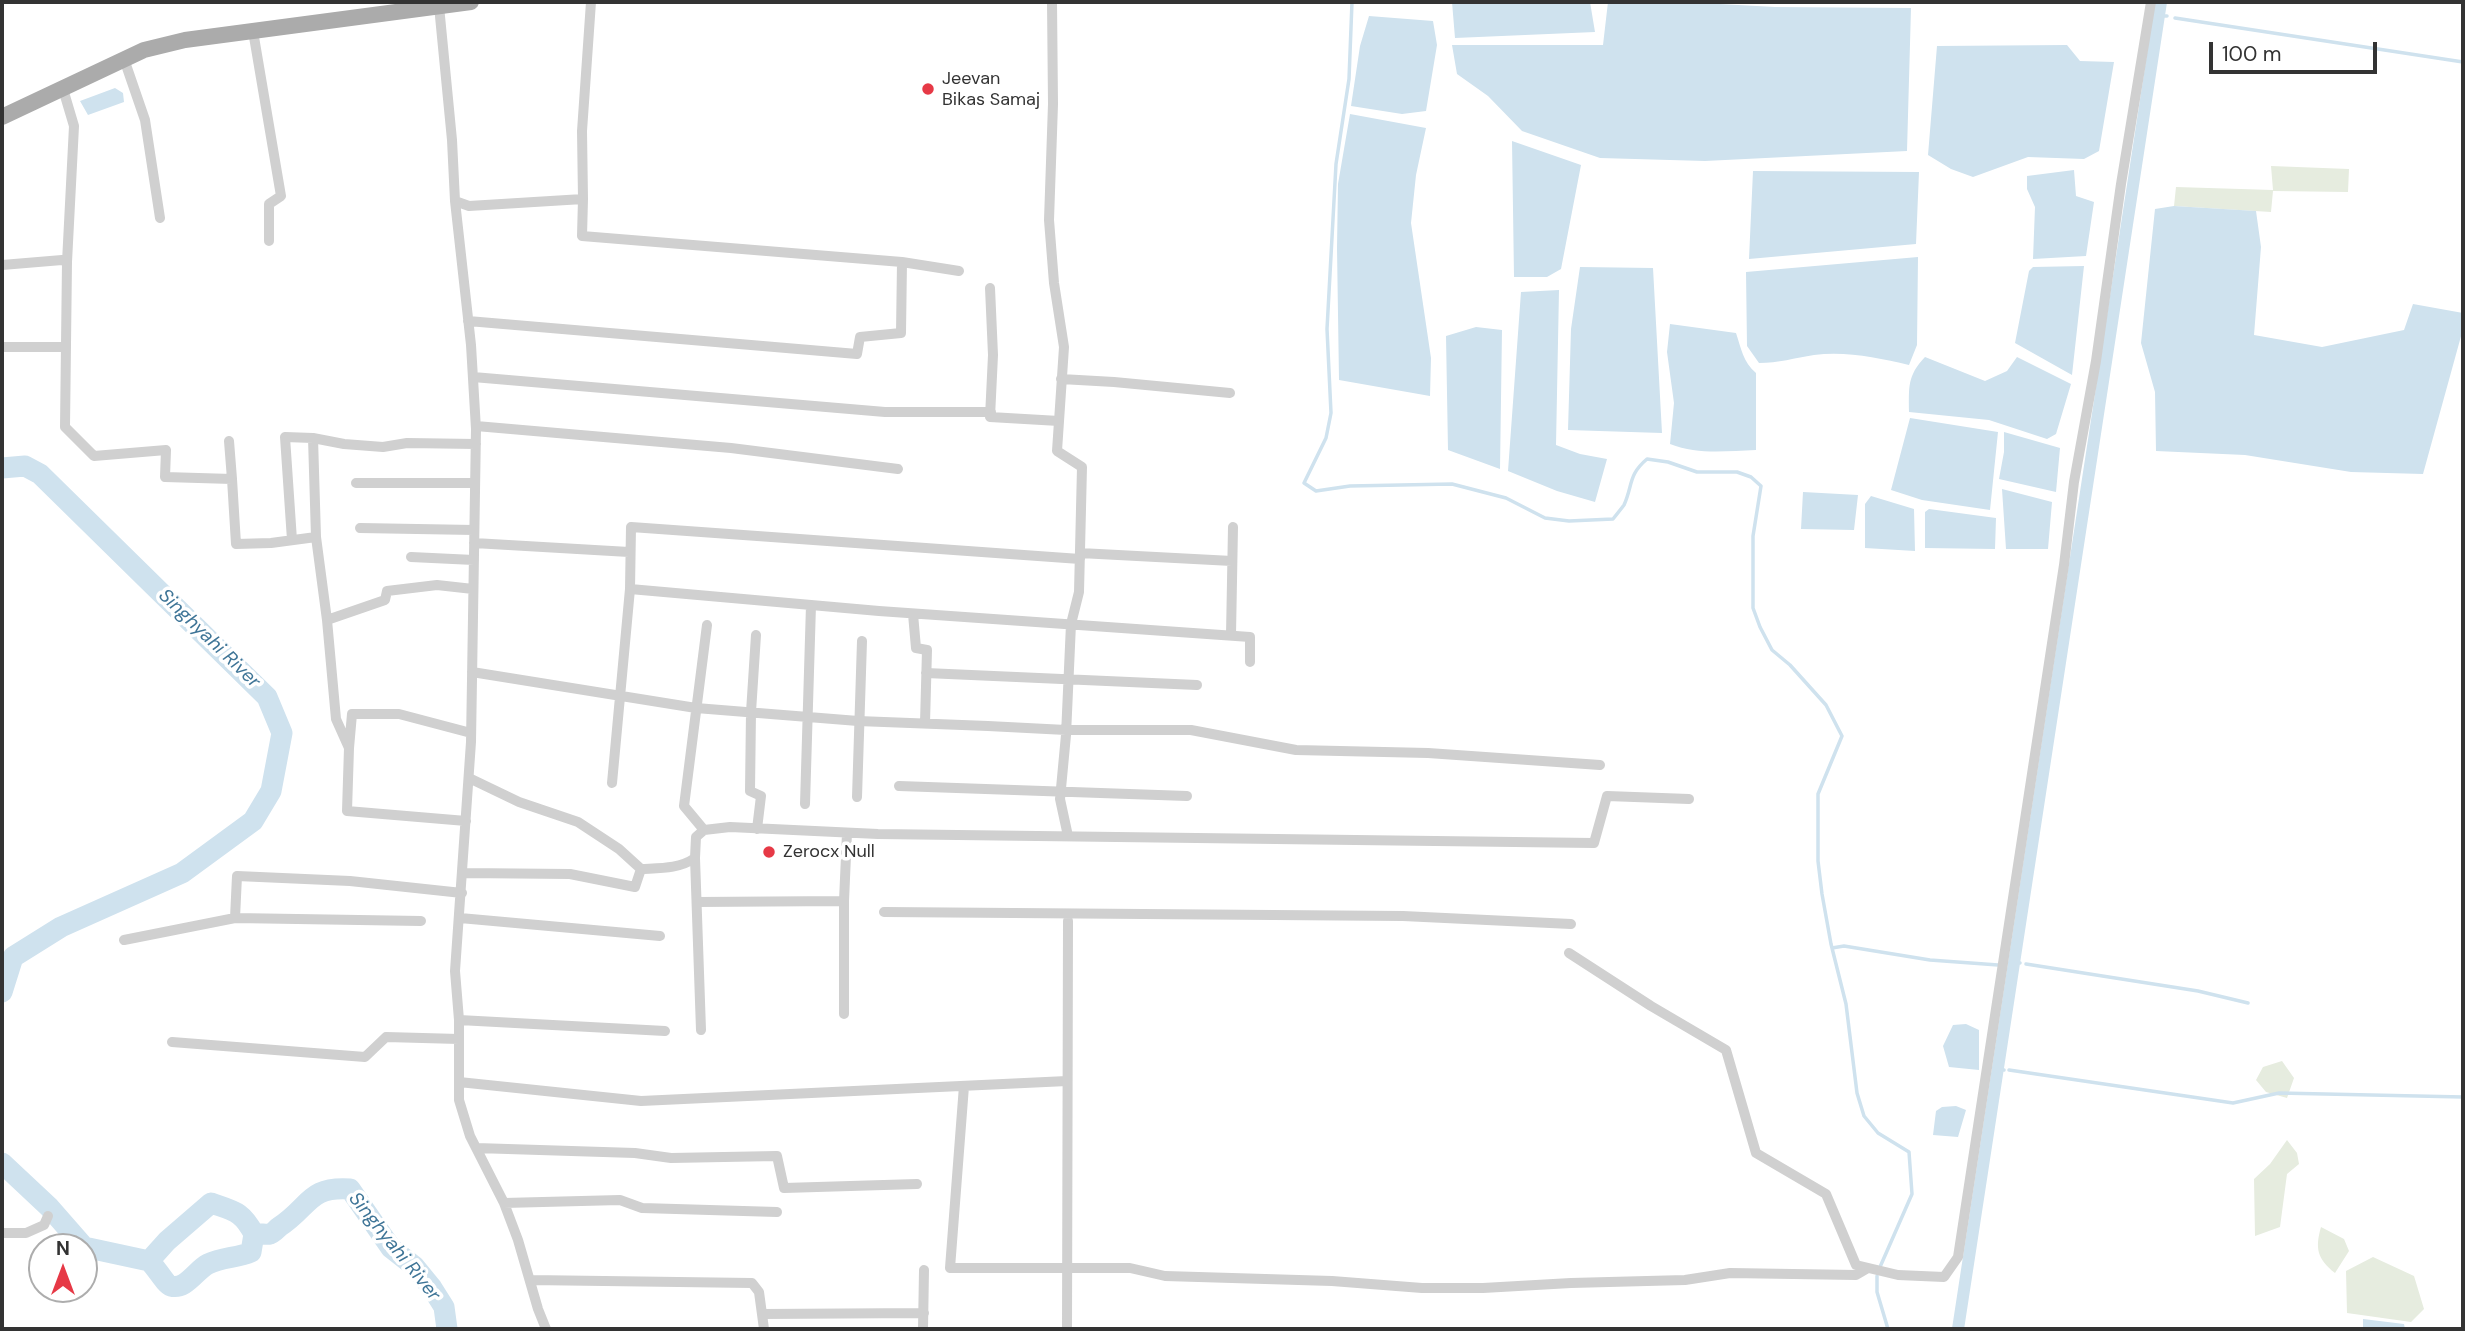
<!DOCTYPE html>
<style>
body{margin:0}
#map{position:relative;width:2465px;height:1331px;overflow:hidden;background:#fff;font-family:"DM Sans",sans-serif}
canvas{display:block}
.frame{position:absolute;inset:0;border:4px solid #333;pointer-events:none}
.north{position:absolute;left:28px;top:1233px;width:70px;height:70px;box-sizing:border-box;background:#fff;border:2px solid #adadad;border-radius:50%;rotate:0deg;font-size:19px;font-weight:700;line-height:28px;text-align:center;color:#333}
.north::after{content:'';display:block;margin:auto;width:24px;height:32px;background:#e63946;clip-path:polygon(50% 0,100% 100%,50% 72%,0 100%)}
.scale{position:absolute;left:2209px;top:42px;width:168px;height:32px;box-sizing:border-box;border:4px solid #333;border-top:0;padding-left:9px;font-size:21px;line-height:24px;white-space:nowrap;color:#333;-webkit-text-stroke:5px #fff;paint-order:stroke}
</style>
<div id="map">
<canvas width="2465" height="1331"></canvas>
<div class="frame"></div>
<div class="north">N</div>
<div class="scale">100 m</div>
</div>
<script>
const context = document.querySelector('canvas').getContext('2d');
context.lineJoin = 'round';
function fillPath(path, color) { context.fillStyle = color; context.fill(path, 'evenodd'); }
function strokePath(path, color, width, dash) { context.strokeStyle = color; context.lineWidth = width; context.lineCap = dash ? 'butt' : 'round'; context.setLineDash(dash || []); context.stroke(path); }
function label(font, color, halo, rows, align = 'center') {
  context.font = font + ' "DM Sans",sans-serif'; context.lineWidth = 7; context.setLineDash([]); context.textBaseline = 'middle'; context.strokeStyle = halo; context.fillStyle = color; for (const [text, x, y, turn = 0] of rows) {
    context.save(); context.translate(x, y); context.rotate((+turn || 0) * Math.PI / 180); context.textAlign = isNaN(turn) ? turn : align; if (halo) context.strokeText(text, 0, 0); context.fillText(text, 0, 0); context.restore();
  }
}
fillPath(new Path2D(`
 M2271 166 2349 169 2348 192 2273 191 2271 212 2174 206 2176 187 2273 190Z
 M2282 1061 2294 1078 2287 1098 2266 1092 2256 1080 2263 1067Z
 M2287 1140 2297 1153 2299 1164 2287 1174 2280 1227 2255 1236 2254 1179 2270 1164Z
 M2321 1227 2344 1239 2349 1251 2335 1273C2317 1259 2315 1248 2321 1227Z
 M2373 1257 2414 1276 2424 1309 2411 1322 2347 1313 2346 1271Z`), '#e6ecdf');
fillPath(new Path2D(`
 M1452 2H1590L1595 32 1455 38Z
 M1608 2H1683L1775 7 1911 8 1907 151 1705 161 1600 158 1522 131 1488 96 1457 74 1452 45H1603Z
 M1369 16 1433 21 1437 45 1426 111 1402 114 1351 106 1360 46Z
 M2067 45 2080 61 2114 62 2099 151 2084 159 2028 157 1973 177 1951 169 1928 155 1937 46Z
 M115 88 123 93 124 102 88 115 80 101Z
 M1350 114 1426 128 1416 175 1411 223 1431 358 1430 396 1339 380 1337 248 1338 184Z
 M1512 141 1581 165 1561 269 1547 277H1514Z
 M2074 170 2076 196 2094 202 2086 256 2033 259 2035 207 2027 189V176Z
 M1753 171 1919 172 1916 244 1749 259Z
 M2174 206 2256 211 2261 247 2254 335 2322 347 2404 330 2413 304 2463 313V329L2423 474 2351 472 2245 455 2156 451 2155 392 2141 343 2155 209Z
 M1918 257 1917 345 1909 365C1878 358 1847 351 1814 355 1795 358 1778 363 1759 363L1747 346 1746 272Z
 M2084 266 2072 375 2015 343 2029 271 2033 267Z
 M1580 267 1653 268 1662 433 1568 430 1571 329Z
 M1559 290 1556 445 1580 454 1607 459 1595 502 1557 491 1508 471 1521 292Z
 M1670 324 1736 333C1741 348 1743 362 1756 373V450C1726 451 1698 455 1670 444L1674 403 1667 352Z
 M1476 327 1502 330 1500 469 1448 450 1446 336Z
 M1925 357 1985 381 2007 371 2017 357 2071 384 2056 434 2047 439 1989 420 1909 412C1909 387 1907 376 1925 357Z
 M1910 418 1998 432 1990 510 1922 500 1891 490Z
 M2004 432 2060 448 2056 492 1999 479 2004 452Z
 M2002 489 2052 502 2048 549H2006Z
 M1803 492 1858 495 1854 530 1801 529Z
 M1871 496 1914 509 1915 551 1865 548V504Z
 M1929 509 1996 518 1995 549 1925 548V512Z
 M1966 1024 1979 1030V1070L1949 1067 1943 1046 1953 1025Z
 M1956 1106 1966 1110 1958 1137 1933 1135 1936 1111 1942 1107Z
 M2363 1319 2404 1324 2405 1329H2363Z`), '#cfe2ee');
strokePath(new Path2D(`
 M1352 2 1349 79 1336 164 1327 329 1331 413 1326 438 1304 483 1316 491 1350 486 1452 484 1506 498 1545 518 1569 521 1613 519C1617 514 1621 509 1624 505 1633 485 1628 475 1647 459L1668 462 1697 472H1737L1751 477 1761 486 1753 536V608L1760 627 1772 650 1790 665 1826 705 1842 736 1818 794V861L1822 894 1831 944 1846 1004 1857 1093 1864 1116 1878 1133 1909 1152 1912 1194 1880 1267
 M2159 16H2167
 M2175 18 2463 62
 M1832 948 1844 946 1930 960 1998 965
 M2014 962 2020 963
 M2026 964 2198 991 2248 1003
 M1997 1069 2004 1070
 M2009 1070 2233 1103 2279 1093 2463 1097
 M1877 1276V1292L1888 1329`), '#cfe2ee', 3.5);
strokePath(new Path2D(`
 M1958 1329 2161 2`), '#cfe2ee', 12);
strokePath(new Path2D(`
 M2 468 25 466 40 474 267 697 282 733 271 791 253 821 182 873 61 927 13 957 2 992
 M2 1163 49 1207 84 1247 149 1261 167 1241 211 1203C234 1211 242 1211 254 1234 259 1233 266 1235 270 1234 272 1234 278 1228 279 1227 310 1207 308 1186 350 1189L391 1248 414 1266 432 1288 444 1307 447 1329
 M149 1261C156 1267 165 1284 171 1286 186 1290 196 1270 208 1264 222 1257 238 1258 251 1252L254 1234`), '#cfe2ee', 21);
strokePath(new Path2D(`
 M1052 2 1053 104 1049 220 1054 283 1064 347 1057 451 1082 467 1079 592 1071 624 1066 735 1060 799 1068 836
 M439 6 452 140 455 201 471 345 476 429 471 742 455 971 459 1020V1100L470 1136 504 1203 518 1240 538 1309 546 1329
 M253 31 281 196 269 204V241
 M124 59 145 120 160 218
 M63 89 74 126 67 262
 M583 199 582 131 591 2
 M455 201 469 206 583 199 582 236 902 262 959 271
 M2 265 62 260 67 262 65 427 94 456 166 450 165 477 232 479 236 544 271 543 316 537 327 620 385 600 387 591 437 585 473 589
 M990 288 993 355 990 417 1059 421
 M468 321 857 354 860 337 901 333 902 262
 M2 347H66
 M473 377 885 412H991
 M1061 379 1114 382 1230 393
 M476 426 731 448 898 469
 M313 438 316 537
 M229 441 232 479
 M356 483H475
 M360 528 474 530
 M292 540 285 437 313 438 344 444 383 447 407 443 476 444
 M474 543 629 552
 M1080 553 1232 561
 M411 557 474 560
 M630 589 879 611 1250 637V662
 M913 614 916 648 927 650 925 723
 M327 620 336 719 349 748 352 714H399L471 733
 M756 635 751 712 750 791 761 796 757 829
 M1231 635 1233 527
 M472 672 696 708 858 721 988 726 1066 730H1191L1296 750 1428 753 1600 765
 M926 673 1197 685
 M349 748 347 811 466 821
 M469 778 519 802 578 822 619 849 641 869C660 868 679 869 695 858L696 837 704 830 730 827 878 834 1594 843 1607 796 1689 799
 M612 783 630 589 631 527 1080 559
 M899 786 1187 796
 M857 797 862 641
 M805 804 811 605
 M704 830 684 806 707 625
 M695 858 701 1030
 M463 873 570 874 635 887 641 869
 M697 902 844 901
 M884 912 1403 916 1571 924
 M235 918 237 876 350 881 462 893
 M460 918 660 936
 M124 940 235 918 421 921
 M1569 953 1651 1006 1726 1050 1756 1153 1826 1194 1856 1265 1898 1275 1944 1277 1958 1257 2064 565 2074 482 2096 361 2121 184 2151 2
 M844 1014V901L847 833
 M459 1020 665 1031
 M172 1042 365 1057 386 1037 459 1039
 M459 1082 641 1101 1067 1081
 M964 1086 950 1268H1130L1165 1276 1332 1281 1422 1288H1483L1571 1283 1685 1280 1730 1273 1856 1275 1868 1268
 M476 1148 635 1153 671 1158 777 1156 784 1188 917 1184
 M504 1203 620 1200 642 1208 777 1212
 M2 1233H26L44 1225 48 1216
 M530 1280 752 1283 759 1292 764 1329
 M762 1314 924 1313
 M923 1329 924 1270
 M1067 1329 1068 921`), '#d0d0d0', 10);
strokePath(new Path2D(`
 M2 117 144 50 185 40 471 2`), '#ababab', 16);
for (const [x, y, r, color] of [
 [928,89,7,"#e63946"],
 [769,852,7,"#e63946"]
]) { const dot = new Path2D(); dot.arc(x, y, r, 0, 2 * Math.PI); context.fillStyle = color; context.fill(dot); strokePath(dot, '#fff', 2.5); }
label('18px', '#333', '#fff', [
 ["Jeevan",942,79],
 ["Bikas Samaj",942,100],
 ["Zerocx Null",783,852]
], 'left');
label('italic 19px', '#3f7597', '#fff', [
 ["Singhyahi River",209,639,44],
 ["Singhyahi River",394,1247,51]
]);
</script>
